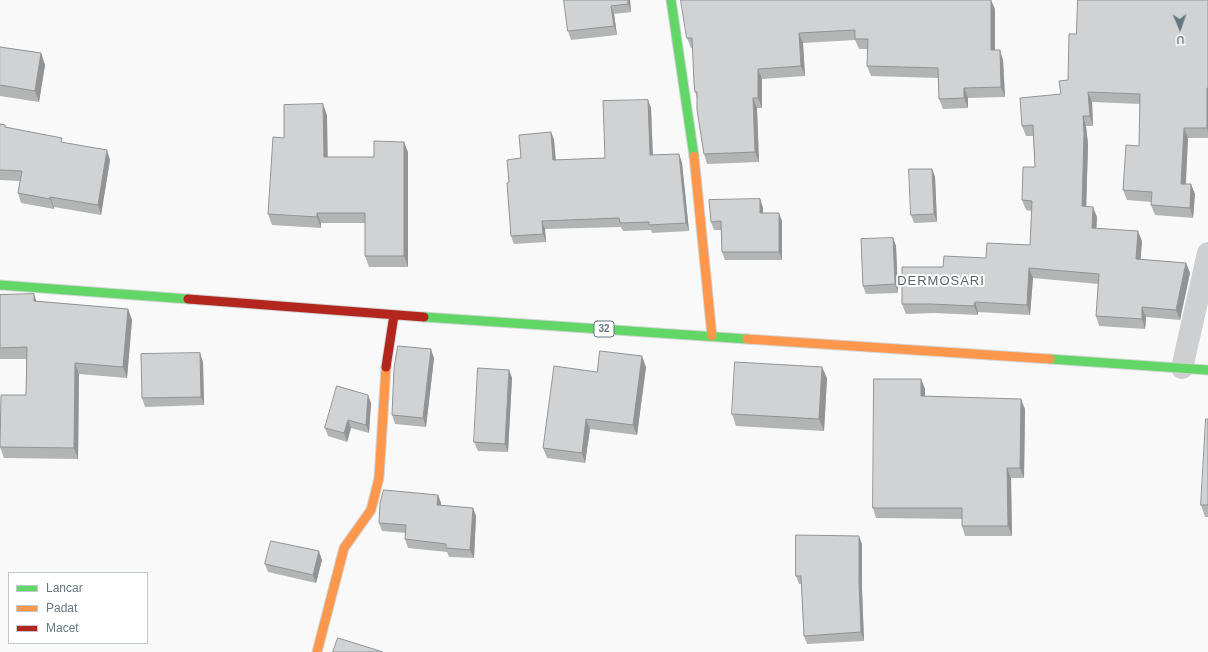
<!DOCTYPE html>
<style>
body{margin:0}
#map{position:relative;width:1208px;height:652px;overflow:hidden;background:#f9f9f9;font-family:Arial,sans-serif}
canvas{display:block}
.legend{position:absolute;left:8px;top:572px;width:140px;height:72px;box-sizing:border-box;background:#fff;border:1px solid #c1c8cd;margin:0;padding:5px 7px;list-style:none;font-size:12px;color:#657683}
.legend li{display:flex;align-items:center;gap:8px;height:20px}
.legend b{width:20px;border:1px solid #c1c8cd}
.north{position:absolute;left:1160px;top:8px;width:40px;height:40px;-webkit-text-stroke:3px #fff;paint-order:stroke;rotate:178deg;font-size:11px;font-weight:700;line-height:16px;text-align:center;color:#657683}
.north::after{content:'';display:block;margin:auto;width:14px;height:18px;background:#657683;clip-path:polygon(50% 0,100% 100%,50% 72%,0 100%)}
</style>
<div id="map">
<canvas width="1208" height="652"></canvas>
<ul class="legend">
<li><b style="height:5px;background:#63d668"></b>Lancar</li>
<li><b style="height:5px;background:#ff974d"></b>Padat</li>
<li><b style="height:5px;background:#b3261e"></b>Macet</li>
</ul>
<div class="north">U</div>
</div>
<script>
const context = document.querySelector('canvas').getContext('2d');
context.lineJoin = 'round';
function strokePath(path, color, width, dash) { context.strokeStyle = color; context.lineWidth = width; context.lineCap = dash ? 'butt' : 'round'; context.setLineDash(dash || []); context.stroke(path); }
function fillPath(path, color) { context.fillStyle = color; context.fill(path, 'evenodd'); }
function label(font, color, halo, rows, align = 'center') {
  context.font = font + ' Arial,sans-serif'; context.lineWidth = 4; context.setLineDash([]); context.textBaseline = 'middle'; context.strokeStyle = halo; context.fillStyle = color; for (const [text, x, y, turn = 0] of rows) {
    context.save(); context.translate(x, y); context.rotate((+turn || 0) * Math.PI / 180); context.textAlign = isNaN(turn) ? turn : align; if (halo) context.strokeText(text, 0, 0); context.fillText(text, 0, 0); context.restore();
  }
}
const fast = new Path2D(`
 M671 0 694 156
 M0 285 188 299
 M424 317 747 339
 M1050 359 1208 370`);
const slow = new Path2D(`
 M694 156 712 336
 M747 339 1050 359
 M317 652 344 548 371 510 379 478 386 367`);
const jam = new Path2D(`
 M188 299 424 317
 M386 367 394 315`);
strokePath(fast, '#d5d6d7', 11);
strokePath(slow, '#d5d6d7', 11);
strokePath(jam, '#d5d6d7', 11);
strokePath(new Path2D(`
 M1182 368 1208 253`), '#cecfd0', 22);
strokePath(fast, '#63d668', 9);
strokePath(slow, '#ff974d', 9);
strokePath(jam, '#b3261e', 9);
fillPath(new Path2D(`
 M564 0H630L631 12 614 14 617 35 571 40 568 31Z
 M1208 0V138H1188L1186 184 1195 194 1193 218 1155 215 1151 205V202L1127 200 1123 190 1139 146 1140 104 1092 102 1093 126H1086L1088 144 1086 206 1097 217 1096 228 1142 241 1140 259 1186 263 1190 273 1180 320 1146 317 1145 329 1099 326 1096 316 1098 284 1033 278 1030 315 978 312V315L934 313 906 314 902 304 943 267 986 258 1030 245 1032 211 1026 210 1022 200 1035 167 1033 136H1026L1022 126 1061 94 1068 80 1076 34Z
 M995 9V50L1003 60 1005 97 968 98V108L943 109 939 99 938 78 871 76 867 66V49H859L855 40 803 43 805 76 762 79V108H757L759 162 707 164 704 154 697 98 695 92 693 48H691L687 38Z
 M0 47 41 53 45 65 39 102 0 96Z
 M648 100 651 108 653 155 679 154 682 163 689 231 652 233 651 230 623 231 621 227 545 229 546 242 514 244 511 236 509 182 521 158 551 132 554 140 556 160 605 158Z
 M327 115V157H374L408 152V267H369L365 256V223H321V228L272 225 268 214 284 138Z
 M0 124 5 125 6 127 63 143 110 160 101 215 54 207V209L21 203 18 193 20 181 0 180Z
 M932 169 935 177 937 222 914 223 911 215Z
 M760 199 763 208V213L782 221V260H725L722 252 721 230H714L711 222Z
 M893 238 896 246 898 293 866 294 863 286Z
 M0 295 37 301 128 309 132 320 127 378 79 374 78 459 4 458 0 447 26 395V359H0Z
 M434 358 426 427 395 424 392 415Z
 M203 362 204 405 145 407 142 398Z
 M646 367 637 435 590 429 585 463 547 458 543 448 597 372Z
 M509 370 512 378 508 452 478 451 474 442Z
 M827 378 824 431 736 426 732 414Z
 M921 379 925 389V396L1025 409 1024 478H1011L1012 536H965L962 526V519L876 518 873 508Z
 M371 403 369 433 351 428 347 442 328 436 325 428Z
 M1208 419V517H1205L1201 505Z
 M438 495 441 503V505L473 508 476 516 474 558 449 557 447 552 408 548 405 539 406 533 382 531 379 523Z
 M862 544V589L864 641 807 644 804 636 801 584H799L796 576Z
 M322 560 316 583 268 572 265 564Z`), '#b3b5b5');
fillPath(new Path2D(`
 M628 0H630L631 12 628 4Z
 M991 0 995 9V60L991 50Z
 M611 6 614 14 617 35 614 26Z
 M799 33 803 43 805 76 801 66Z
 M1000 50 1003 60 1005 97 1001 87Z
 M41 53 45 65 39 102 35 91Z
 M758 69 762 79V108L758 98Z
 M964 88 968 98V108L964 98Z
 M1207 88 1208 90V132L1207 128Z
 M1088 92 1092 102 1093 126 1090 116Z
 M753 98 757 108 759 162 755 152Z
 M648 100 651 108 653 164 650 155Z
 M323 104 327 115 328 168 324 157Z
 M1083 116 1086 126 1088 144 1086 216 1082 206Z
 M1184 128 1188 138 1185 194 1181 184Z
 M551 132 554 140 556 168 553 160Z
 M404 142 408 152V267L404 256Z
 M107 150 110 160 101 215 98 205Z
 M679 154 682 163 689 231 686 223Z
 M932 169 935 177 937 222 934 214Z
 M1191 184 1195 194 1193 218 1190 208Z
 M50 197 54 207V209L50 199Z
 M760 199 763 208V221L760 213Z
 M1093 207 1097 217 1096 238 1092 228Z
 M317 213 321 223V228L317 217Z
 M779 213 782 221V260L779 252Z
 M542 221 545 229 546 242 543 234Z
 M1138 231 1142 241 1140 269 1136 259Z
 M893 238 896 246 898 293 895 284Z
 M1186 263 1190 273 1180 320 1176 310Z
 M1029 268 1033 278 1030 315 1027 305Z
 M34 294 38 306 34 301Z
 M975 302 978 312V315L974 306Z
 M1142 307 1146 317 1145 329 1142 319Z
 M128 309 132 320 127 378 123 367Z
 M431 349 434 358 426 427 423 418Z
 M200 353 203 362 204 405 201 397Z
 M642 356 646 367 637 435 633 425Z
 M75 363 79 374 78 459 74 448Z
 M822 367 827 378 824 431 819 419Z
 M509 370 512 378 508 452 505 444Z
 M921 379 925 389V406L921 396Z
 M368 395 371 403 369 433 366 425Z
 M1021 399 1025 409 1024 478 1020 468Z
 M586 419 590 429 585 463 582 453Z
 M348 420 351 428 347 442 344 433Z
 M1007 468 1011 478 1012 536 1008 526Z
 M438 495 441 503 440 514 437 505Z
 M473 508 476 516 474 558 470 550Z
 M859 536 862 544V589L864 641 861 632 859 581Z
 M319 551 322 560 316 583 313 575Z`), '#929394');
const building = new Path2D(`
 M564 0H628V4L611 6 614 26 568 31Z
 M681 0H991V50H1000L1001 87 964 88V98L939 99 938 68 867 66 868 39H855V30L799 33 801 66 758 69V98H753L755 152 704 154 697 110V92H695L694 83 692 38H687Z
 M1078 0H1208V88H1207V128H1184L1181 184H1191L1190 208 1151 205 1152 192 1123 190 1126 145 1139 146 1140 94 1088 92 1090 116H1083L1084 134 1082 206 1093 207 1092 228 1138 231 1136 259 1186 263 1176 310 1142 307V319L1096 316 1099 274 1029 268 1027 305 975 302 974 306 930 304H902V267H943L944 256 986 258 987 243 1030 245 1032 201 1022 200 1023 167H1035L1033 125 1022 126 1020 98 1061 94 1059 81 1068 80 1069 34H1076Z
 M0 47 41 53 35 91 0 85Z
 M648 100 650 155 679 154 686 223 649 225V222L620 223 619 218 542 221 543 234 511 236 507 183 509 182 507 160 521 158 519 135 551 132 553 160 605 158 603 101Z
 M323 104 324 157H374V141L404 142V256H365V213H317V217L268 214 273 137 284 138V105Z
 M0 124 5 125V127L62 138 61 142 107 150 98 205 50 197V199L18 193 22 171 0 170Z
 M909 169H932L934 214 911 215Z
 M760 199V213H779V252H722L721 221 711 222 709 200Z
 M893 238 895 284 863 286 861 239Z
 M34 294V301L128 309 123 367 75 363 74 448 0 447 1 395H26L27 347 0 348V295Z
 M398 346 431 349 423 418 392 415 394 369Z
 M600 351 642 356 633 425 586 419 582 453 543 448 554 366 597 372Z
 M200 353 201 397 142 398 141 354Z
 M735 362 822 367 819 419 732 414Z
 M478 368 509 370 505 444 474 442Z
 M874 379H921V396L1021 399 1020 468H1007L1008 526H962V508H873Z
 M337 386 368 395 366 425 348 420 344 433 325 428Z
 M1206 419H1208V505H1201Z
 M384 490 438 495 437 505 473 508 470 550 446 548V544L405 539 406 525 379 523 380 503Z
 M796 535 859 536V581L861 632 804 636 801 576H796Z
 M271 541 319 551 313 575 265 564Z
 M338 638 383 652H333Z`);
fillPath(building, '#d0d2d3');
strokePath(building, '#929394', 1);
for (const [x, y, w] of [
 [604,329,20]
]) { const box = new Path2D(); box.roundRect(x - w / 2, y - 8, w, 16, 3); context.fillStyle = '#fff'; context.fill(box); strokePath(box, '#657683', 1); }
label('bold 10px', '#657683', null, [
 ["32",604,329]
]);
context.letterSpacing = '1px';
label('13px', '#57646e', '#fff', [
 ["DERMOSARI",941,281]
]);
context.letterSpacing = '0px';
</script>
